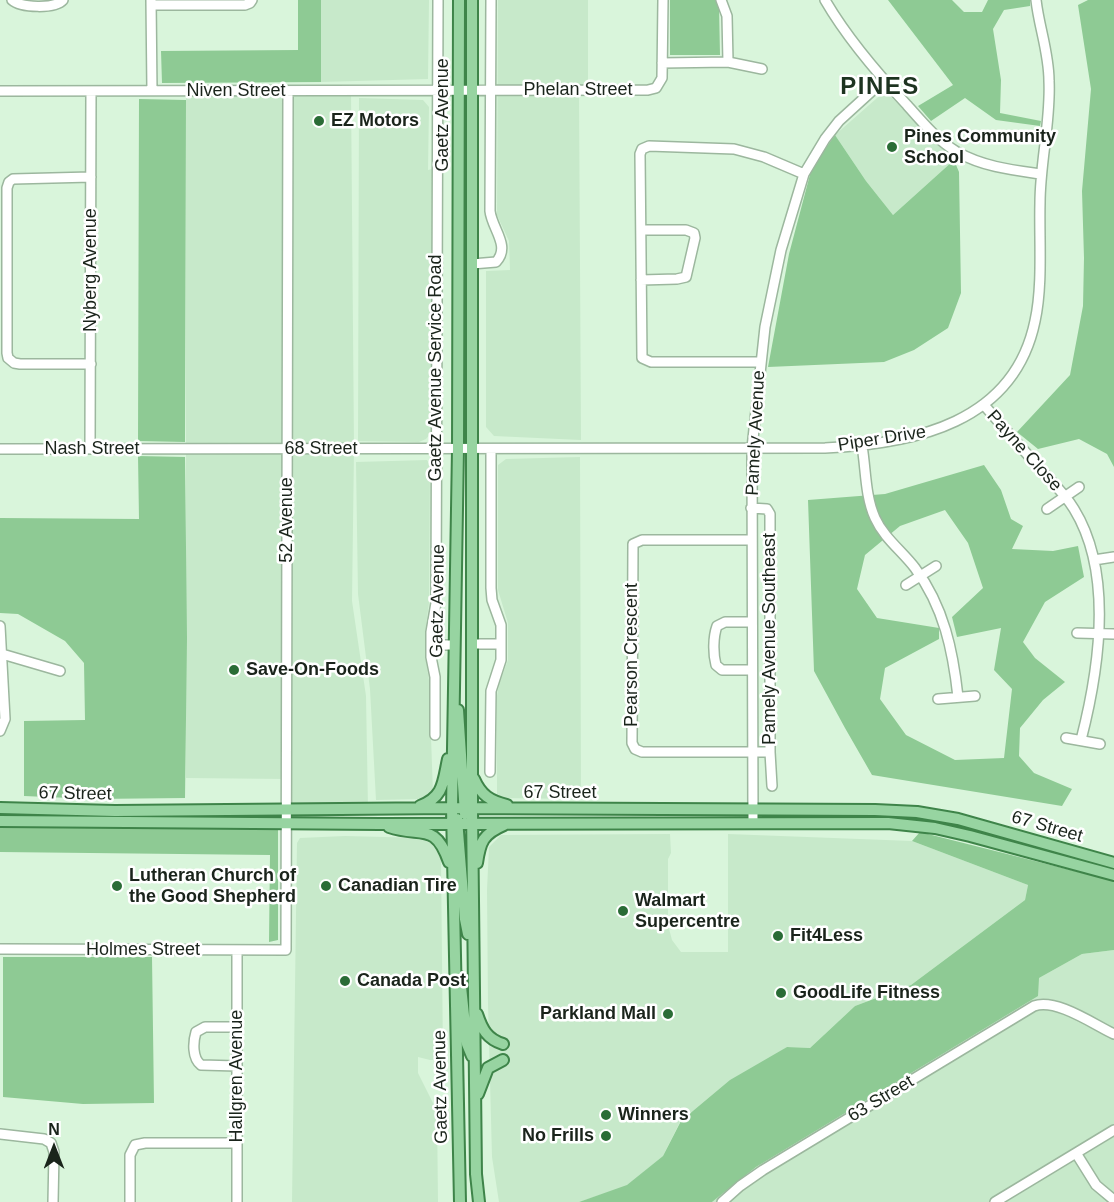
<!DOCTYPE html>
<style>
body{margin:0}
#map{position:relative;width:1114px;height:1202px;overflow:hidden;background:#d9f5db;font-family:Arial,sans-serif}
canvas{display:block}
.north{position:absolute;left:24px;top:1118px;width:60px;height:60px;-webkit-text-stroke:4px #fff;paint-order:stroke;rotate:0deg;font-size:16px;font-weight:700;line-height:24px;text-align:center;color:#1a241b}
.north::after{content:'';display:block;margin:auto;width:21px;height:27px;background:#1a241b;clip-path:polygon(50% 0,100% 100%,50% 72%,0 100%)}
</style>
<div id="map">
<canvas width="1114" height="1202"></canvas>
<div class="north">N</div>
</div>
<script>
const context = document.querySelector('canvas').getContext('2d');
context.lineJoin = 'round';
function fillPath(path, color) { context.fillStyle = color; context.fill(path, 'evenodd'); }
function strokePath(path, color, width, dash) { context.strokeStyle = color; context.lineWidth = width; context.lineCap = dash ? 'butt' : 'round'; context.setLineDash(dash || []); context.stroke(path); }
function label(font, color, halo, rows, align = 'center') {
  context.font = font + ' Arial,sans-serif'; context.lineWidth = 5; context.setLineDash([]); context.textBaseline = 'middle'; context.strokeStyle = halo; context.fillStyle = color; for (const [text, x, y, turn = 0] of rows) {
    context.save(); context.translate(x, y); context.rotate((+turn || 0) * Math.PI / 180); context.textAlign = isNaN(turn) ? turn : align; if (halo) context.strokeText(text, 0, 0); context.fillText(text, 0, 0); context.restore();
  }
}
fillPath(new Path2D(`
 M321 0H429L428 79 321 82Z
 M498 0H588V91H579L581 440 494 436 486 427V271L510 270 509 241 497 215Z
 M186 91H351L354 449 352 601 366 696 368 809 286 810V779L186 778Z
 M885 91 954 160 893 215 866 181 835 135Z
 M359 98 423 100 429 107 428 170 432 169 431 433 426 439 419 442 358 441Z
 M580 457 581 799 497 798V696L499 684 508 660V623L498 590V465L506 459Z
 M427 460 430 465 429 603 425 633V655L429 680 433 794 424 799 376 800 370 689 358 594 356 462Z
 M670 834 671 853 668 859V925L672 940 681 952H728V834L912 841 1028 885 1025 900 911 985 855 1006 810 1048 787 1047 681 1120 663 1156 627 1186 579 1202H499L492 1157 488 1004 487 890 489 847 501 835Z
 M345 836 424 838 437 847 441 858 443 1060H430L418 1057V1073L437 1111 438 1202H292L297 843 300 838Z
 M1114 950V1202H712L756 1167 1039 978 1082 954Z`), '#c7e9ca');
fillPath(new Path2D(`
 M298 0H321V82L162 83 161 51 298 50Z
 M670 0H716L719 6 720 55H670Z
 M888 0H952L964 12H982L988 0H1030V6L1004 10 993 29 1001 80 1000 113 1041 121 1040 126 996 120 965 98 931 121 918 106 953 85Z
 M1088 0H1114V467L1107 454 1079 439 1038 449 1017 432 1070 375 1083 306 1084 258 1082 191 1091 89 1078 5Z
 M139 99 186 100 185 442 138 441Z
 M835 135 866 181 893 215 954 160 959 172 961 293 948 328 914 350 884 362 768 367 789 254 812 167Z
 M138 456 185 457 187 638 185 798 93 799 24 796V721L85 720 84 663 65 641 18 614 0 613V518L139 519Z
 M984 465 1001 490 1011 519 1023 526 1012 549 1053 551 1078 546 1084 577 1045 602 1023 642 1035 658 1065 682 1043 700 1020 728 1019 756 1034 773 1072 789 1062 806 872 775 845 728 814 671 808 500 885 494ZM945 510 968 543 983 588 952 617 957 637 1001 628 994 670 1012 689 1004 758 955 760 906 735 880 699 885 668 939 639V628L877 618 857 589 865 555 900 526Z
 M0 823 278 830V940L269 942 270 855 0 852Z
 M920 832 1114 881V950L1082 954 1039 978 1038 996 756 1167 712 1202H579L627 1185 663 1156 681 1121 730 1080 787 1047 810 1048 855 1006 911 985 1025 900 1028 885 912 841Z
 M3 957H152L154 1103 83 1104 3 1097Z`), '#8eca94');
const minor = new Path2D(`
 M12 0C21 8 55 9 63 0
 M151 0 152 91
 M721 0 727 16 728 62
 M825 0C847 38 877 73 907 105 922 122 937 140 957 152 984 167 1012 170 1041 174
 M151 5H245L250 3 252 0
 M662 63 728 62 762 69
 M0 91 648 90 656 88 662 78 663 0
 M641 230H686L694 233 695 238 686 277 677 279 641 280
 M472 264 496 262C511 246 492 229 490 211L491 0
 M760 362H651L642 358 640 154 642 149 649 146 734 149 764 157 804 174
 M91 364H20L14 363 8 358 7 353V188L9 182 13 179 91 177
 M984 405C1003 427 1022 448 1041 470 1052 482 1065 494 1074 509 1114 574 1099 670 1081 740
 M862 446C866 469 865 496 875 518 884 538 902 551 915 568 944 607 953 651 958 697
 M0 449 825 448C914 444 1014 423 1035 321 1043 285 1039 239 1040 203 1040 162 1051 121 1049 81 1049 53 1039 27 1036 0
 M90 449 91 91
 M751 508 767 509 770 514V752L772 786
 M1047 509 1079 487
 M752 540H642L633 544 632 743 635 749 642 752H770
 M1094 560 1114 557
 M906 585 936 566
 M751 622H725L717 626C713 637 713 654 716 665L722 670H752
 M0 626 5 719 0 731
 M1077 633 1114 634
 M472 644H501
 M431 645H453
 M2 654 60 671
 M938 699 975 696
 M435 735V677L431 657V632L436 603 438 0
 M1066 738 1100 744
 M490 772 491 691 501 660V625L492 600 491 588V449
 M753 822 752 448 765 327 781 250 804 174 825 139 839 121 884 80
 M0 949 286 950 288 91
 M237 1066 201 1065C192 1058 193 1042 196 1032L205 1027H237
 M0 1134 44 1139 51 1143 54 1152 53 1202
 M1076 1153 1096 1185 1114 1200
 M130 1202V1155L135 1145 145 1143H237
 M237 1202V950
 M722 1202 740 1186 763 1170 1034 1006C1056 998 1093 1024 1114 1034
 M995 1202 1114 1130`);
const major = new Path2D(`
 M459 0 458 449 452 808 460 1202
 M472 0V809L476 1174 479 1202
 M458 710 465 814
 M474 779C481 795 490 801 507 805
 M420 806C444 797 443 782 448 759
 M0 808 115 811 452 808 875 810 917 812 958 819 1114 863
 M457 819 465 919 468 934
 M0 821 380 824 888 823 935 828 970 836 1114 875
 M389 827C421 838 435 821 449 862
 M477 863C480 842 483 834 504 825
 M460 977 467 1044 472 1056
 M477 1014C482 1029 487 1039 503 1044
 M478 1094 488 1068 503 1060`);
strokePath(minor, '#9cb79e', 12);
strokePath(major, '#3e8449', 14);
strokePath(minor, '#fff', 9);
strokePath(major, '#97d4a1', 10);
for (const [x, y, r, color] of [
 [319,121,6,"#2a6c36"],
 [892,147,6,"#2a6c36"],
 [234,670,6,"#2a6c36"],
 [117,886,6,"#2a6c36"],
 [326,886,6,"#2a6c36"],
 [623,911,6,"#2a6c36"],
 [778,936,6,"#2a6c36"],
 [345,981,6,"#2a6c36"],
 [781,993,6,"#2a6c36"],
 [668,1014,6,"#2a6c36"],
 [606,1115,6,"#2a6c36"],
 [606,1136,6,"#2a6c36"]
]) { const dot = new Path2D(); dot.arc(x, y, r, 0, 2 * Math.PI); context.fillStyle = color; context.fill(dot); strokePath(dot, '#fff', 2); }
label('18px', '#1a241b', '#fff', [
 ["Phelan Street",578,90],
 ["Niven Street",236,91],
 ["Gaetz Avenue",443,115,-90],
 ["Nyberg Avenue",91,270,-90],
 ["Gaetz Avenue Service Road",436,368,-90],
 ["Pamely Avenue",756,433,-87],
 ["Piper Drive",882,439,-9],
 ["Nash Street",92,449],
 ["68 Street",321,449],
 ["Payne Close",1024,451,48],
 ["52 Avenue",287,520,-90],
 ["Gaetz Avenue",438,601,-89],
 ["Pamely Avenue Southeast",770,639,-90],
 ["Pearson Crescent",632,655,-90],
 ["67 Street",560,793],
 ["67 Street",75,794,1],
 ["67 Street",1047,827,16],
 ["Holmes Street",143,950],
 ["Hallgren Avenue",237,1076,-90],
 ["Gaetz Avenue",441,1087,-91],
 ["63 Street",881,1099,-31]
]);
label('bold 18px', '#1a241b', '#fff', [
 ["EZ Motors",331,121],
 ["Pines Community",904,137],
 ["School",904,158],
 ["Save-On-Foods",246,670],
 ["Lutheran Church of",129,876],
 ["the Good Shepherd",129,897],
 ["Canadian Tire",338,886],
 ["Walmart",635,901],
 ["Supercentre",635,922],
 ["Fit4Less",790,936],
 ["Canada Post",357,981],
 ["GoodLife Fitness",793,993],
 ["Parkland Mall",656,1014,"right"],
 ["Winners",618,1115],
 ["No Frills",594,1136,"right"]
], 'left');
context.letterSpacing = '1.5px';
label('bold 24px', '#1d3320', '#fff', [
 ["PINES",880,87]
]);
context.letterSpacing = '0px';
</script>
